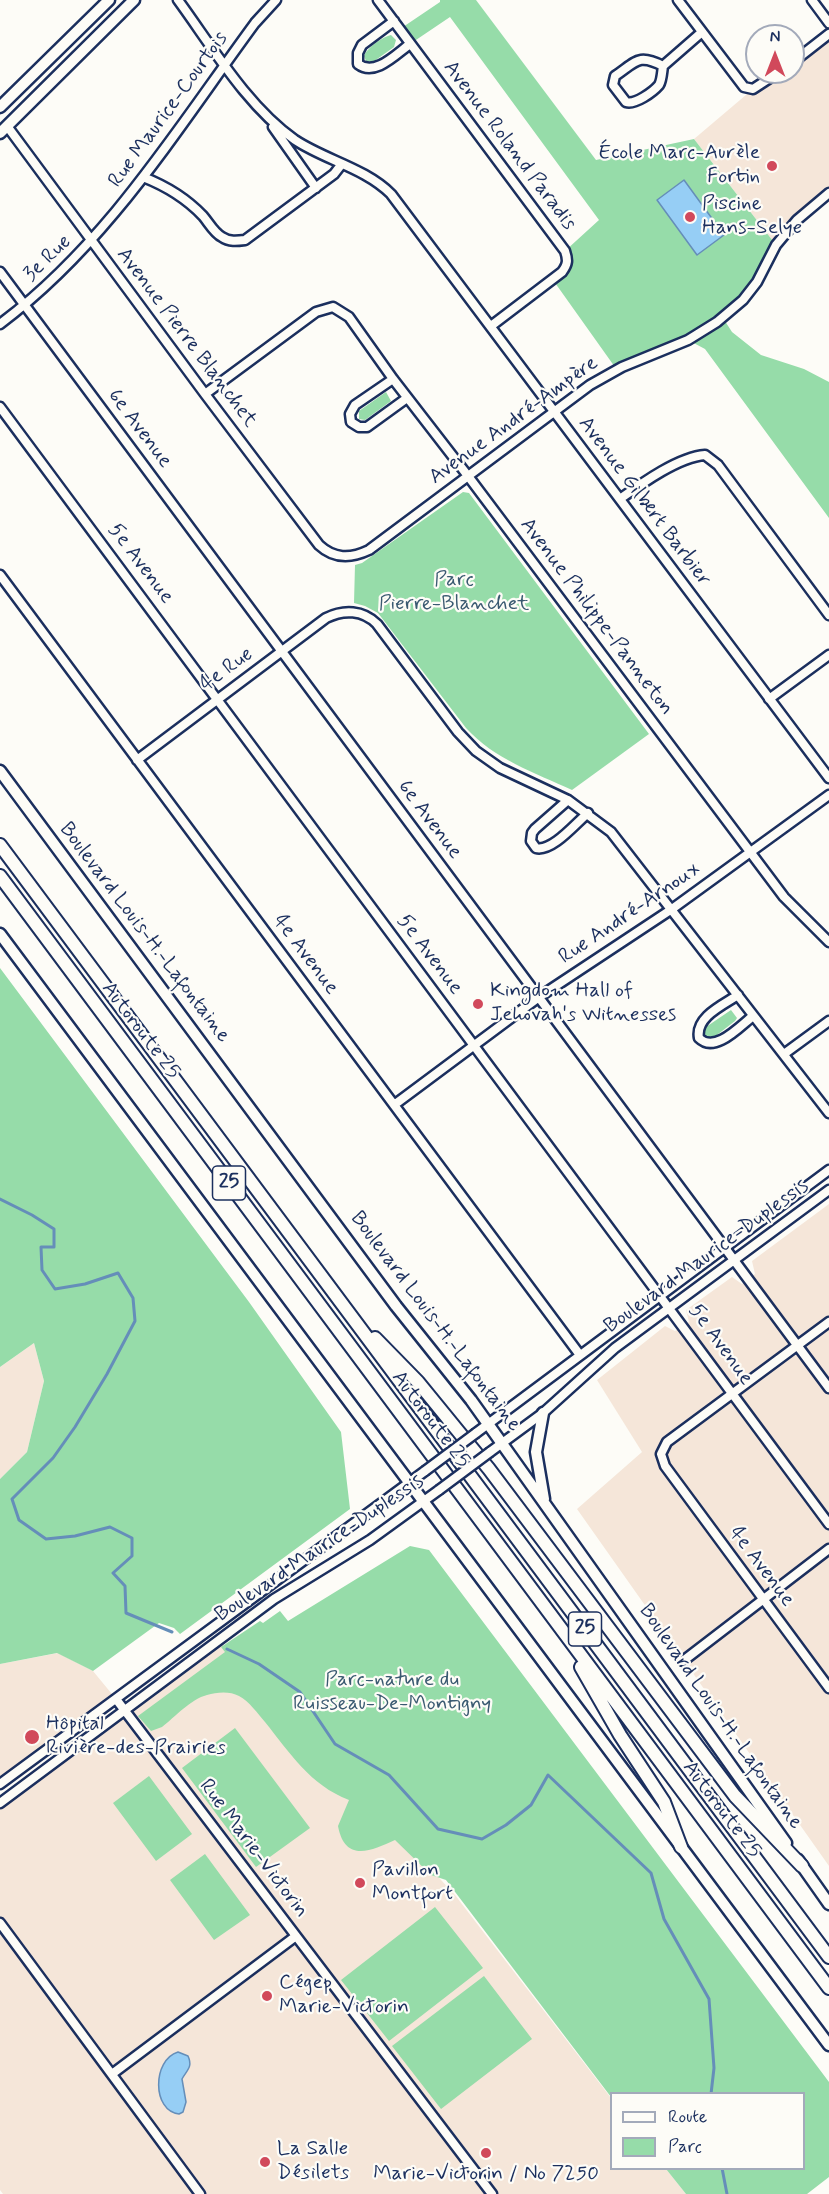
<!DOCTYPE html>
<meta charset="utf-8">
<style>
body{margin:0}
#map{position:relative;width:829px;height:2194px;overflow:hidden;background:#fdfcf7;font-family:Mynerve,sans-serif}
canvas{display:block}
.legend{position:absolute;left:610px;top:2092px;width:195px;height:78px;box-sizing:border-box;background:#fdfcf7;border:2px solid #a3aaba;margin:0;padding:8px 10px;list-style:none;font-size:18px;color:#1b2f5e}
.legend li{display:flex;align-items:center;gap:12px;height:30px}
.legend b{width:30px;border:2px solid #a3aaba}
.north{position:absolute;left:745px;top:24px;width:60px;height:60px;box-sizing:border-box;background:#fdfcf7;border:2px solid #a3aaba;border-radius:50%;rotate:0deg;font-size:16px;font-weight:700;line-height:24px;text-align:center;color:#1b2f5e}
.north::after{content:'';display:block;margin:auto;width:21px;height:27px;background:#d1495b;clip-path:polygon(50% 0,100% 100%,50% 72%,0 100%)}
</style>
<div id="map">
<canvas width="829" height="2194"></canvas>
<ul class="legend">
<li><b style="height:8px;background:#fdfcf7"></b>Route</li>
<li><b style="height:16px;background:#96dca9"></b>Parc</li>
</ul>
<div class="north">N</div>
</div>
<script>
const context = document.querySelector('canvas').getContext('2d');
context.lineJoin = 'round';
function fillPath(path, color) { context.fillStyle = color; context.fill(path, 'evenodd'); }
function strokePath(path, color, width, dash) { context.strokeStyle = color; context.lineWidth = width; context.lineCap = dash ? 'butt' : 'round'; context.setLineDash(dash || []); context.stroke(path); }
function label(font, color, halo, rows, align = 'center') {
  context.font = font + ' Mynerve,sans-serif'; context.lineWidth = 4.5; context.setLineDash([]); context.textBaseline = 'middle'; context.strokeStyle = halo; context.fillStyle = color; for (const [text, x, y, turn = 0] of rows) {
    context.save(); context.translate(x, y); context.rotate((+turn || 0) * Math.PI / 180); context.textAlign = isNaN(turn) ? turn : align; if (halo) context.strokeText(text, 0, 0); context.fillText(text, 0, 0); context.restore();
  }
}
fillPath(new Path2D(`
 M829 34V193L776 245 694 139 753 89 779 72H793V62Z
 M829 1204V1866L577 1509 642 1452 597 1380 665 1326 675 1331 689 1322 686 1310 732 1277 742 1284 755 1274 752 1261Z
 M34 1343 44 1381 27 1452 0 1479V1367Z
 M220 1642 455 1895 611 2098 612 2168 666 2169 686 2194H3L0 2190V1803Z
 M58 1653 93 1671 116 1699 0 1783V1664Z`), '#f5e6d9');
fillPath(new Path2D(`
 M440 0H476L596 160 694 139 776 245 757 282 723 318 732 332 761 355 804 369 829 382V518L705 349 688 340 617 370 553 280 562 272 565 251 599 220 450 17 410 44 400 29 440 2Z
 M391 35 396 40 394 47 373 62 366 61 364 56C367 48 382 37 391 35Z
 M386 392 391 401 365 420 359 419V411Z
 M463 492 469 493 649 734 572 790C535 773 494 759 466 728L378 613 365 606 354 603 355 565 362 563Z
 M0 968 249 1302 341 1432 350 1509 180 1634 174 1628 159 1623 93 1671 57 1653 0 1664V1479L27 1452 44 1381 34 1343 0 1367Z
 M731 1010 737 1018 735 1021 713 1038 706 1037 704 1032 706 1027Z
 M410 1546 429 1550 829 2082V2177L807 2194H686L666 2169 804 2168V2094H612L611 2097 446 1880 431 1875 395 1840C371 1851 345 1863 338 1826L349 1800C310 1785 290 1753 265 1722 258 1714 249 1701 239 1696 230 1691 217 1692 207 1695 191 1699 175 1717 162 1727L151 1731 138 1716 225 1652 221 1647 260 1621 263 1623 280 1611 288 1621Z
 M235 1728 310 1828 256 1867 182 1768Z
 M149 1776 192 1834 156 1861 113 1803Z
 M205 1854 250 1915 214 1940 170 1880Z
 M435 1907 483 1968 389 2041 341 1980Z
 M484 1976 532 2039 441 2109 392 2046Z`), '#96dca9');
const water = new Path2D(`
 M684 180 724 235 697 255 657 200Z
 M178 2052 188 2056C193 2067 187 2070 182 2079L186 2102 183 2112 179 2114C152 2111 152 2060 178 2052Z`);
fillPath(water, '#96cef5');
strokePath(water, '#658eb9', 1.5);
strokePath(new Path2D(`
 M0 1199 32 1215 54 1229V1247H41L42 1270 55 1289 85 1284 118 1273 133 1298 135 1321 107 1374 75 1427 53 1458 12 1499 19 1520 46 1539 75 1536 110 1527 132 1538V1556L113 1573 125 1586 126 1613 172 1632
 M227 1649 259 1664 300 1692 335 1744 389 1775 438 1829 482 1839 506 1825 531 1805 548 1775 651 1873 664 1919 709 1999 714 2068 711 2094
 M722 2168 727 2194`), '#658eb9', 3);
const minor = new Path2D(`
 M178 0C213 48 247 106 295 140 325 160 365 168 391 194L829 778
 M378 0 565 251C568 260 568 264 562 272L491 326
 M678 0 744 87 753 89 779 72
 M812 0 829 23
 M394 21 362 45 358 53V64C375 77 396 54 410 44
 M793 62 829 34
 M663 66C638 53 636 62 615 76L613 85 626 102C635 105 653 92 659 85 662 80 662 72 663 66L702 32
 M7 126 205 394 319 545C334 559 350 559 369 550L590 385 622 367 688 340 717 322 743 300 757 282 776 245 797 220 829 193
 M273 127 316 188
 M143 177C166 186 186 198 203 216 209 223 214 233 222 237 229 242 237 241 245 240L334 174 341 165
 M0 272 829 1388
 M0 324C107 244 177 129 255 23L276 0
 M393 379 355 405 350 414 351 422 359 427H367L407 398
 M205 394 316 312 333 307 349 317 393 379 468 476 784 897 829 942
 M0 407 829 1524
 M620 499C641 484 678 457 705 455L718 465 829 615
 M0 575 580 1355
 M769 699 829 655
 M137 760 326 618C344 609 363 610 377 624L458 732 476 751 500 768 568 800 611 832 829 1113
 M568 800 535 829 532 833 531 841 536 848C552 852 575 824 588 813
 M738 995C723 1005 695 1017 699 1038 715 1054 740 1026 753 1016
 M784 1054 829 1021
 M394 1105 539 997 672 909 829 795
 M829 1322 667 1442 661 1454 665 1466 829 1688
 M476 1433 829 1170
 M490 1452 543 1413 615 1348 829 1190
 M683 1661 829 1549
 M116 1699 492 2194
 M0 1784 425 1471
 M0 1803 274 1599 370 1540 439 1490
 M0 1923 200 2194
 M112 2074 296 1936`);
const major = new Path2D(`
 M0 107 109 0
 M0 133 134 0
 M0 771 396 1306 471 1400 786 1843
 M0 934 829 2045
 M543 1413 536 1452 544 1499
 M798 1860 829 1904`);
const highway = new Path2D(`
 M0 845 829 1957
 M0 876 829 1988
 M375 1338 418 1382 489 1469 735 1796 802 1866
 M581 1667 620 1735 664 1802 681 1847`);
strokePath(minor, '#1b2f5e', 13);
strokePath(major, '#1b2f5e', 15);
strokePath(highway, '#1b2f5e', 16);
strokePath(minor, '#fdfcf7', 8);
strokePath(major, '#fdfcf7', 10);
strokePath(highway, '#fdfcf7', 12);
const minorBridge = new Path2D(`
 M425 1471 476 1433
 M439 1490 490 1452`);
strokePath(minorBridge, '#1b2f5e', 13, []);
strokePath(minorBridge, '#fdfcf7', 8);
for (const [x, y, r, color] of [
 [772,166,6,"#d1495b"],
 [690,217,6,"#d1495b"],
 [478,1004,6,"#d1495b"],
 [32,1737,8,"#d1495b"],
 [360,1883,6,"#d1495b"],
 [267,1996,6,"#d1495b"],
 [486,2153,6,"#d1495b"],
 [265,2162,6,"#d1495b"]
]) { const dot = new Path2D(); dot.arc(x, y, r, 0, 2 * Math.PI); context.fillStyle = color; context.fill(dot); strokePath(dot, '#fdfcf7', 2); }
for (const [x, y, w] of [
 [229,1183,33],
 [585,1629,33]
]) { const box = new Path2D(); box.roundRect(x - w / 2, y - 17, w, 34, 4.5); context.fillStyle = '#fdfcf7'; context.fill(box); strokePath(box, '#1b2f5e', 1.5); }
label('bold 20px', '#1b2f5e', null, [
 ["25",229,1183],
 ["25",585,1629]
]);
label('21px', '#1b2f5e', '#fdfcf7', [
 ["Rue Maurice-Courtois",169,110,-54],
 ["Avenue Roland Paradis",509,146,53],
 ["3e Rue",48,259,-44],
 ["Avenue Pierre Blanchet",186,338,53],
 ["Avenue André-Ampère",514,421,-36],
 ["6e Avenue",139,429,53],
 ["Avenue Gilbert Barbier",644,502,53],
 ["5e Avenue",140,564,53],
 ["Avenue Philippe-Panneton",596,617,53],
 ["4e Rue",227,670,-36],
 ["6e Avenue",429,820,53],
 ["Rue André-Arnoux",630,914,-34],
 ["Boulevard Louis-H.-Lafontaine",144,933,53],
 ["4e Avenue",305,955,53],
 ["5e Avenue",429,955,53],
 ["Autoroute 25",140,1031,53],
 ["Boulevard Maurice-Duplessis",707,1257,-36],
 ["Boulevard Louis-H.-Lafontaine",435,1322,53],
 ["5e Avenue",720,1345,54],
 ["Autoroute 25",430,1420,53],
 ["Boulevard Maurice-Duplessis",320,1549,-34],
 ["4e Avenue",761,1567,53],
 ["Boulevard Louis-H.-Lafontaine",720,1717,55],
 ["Autoroute 25",721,1810,53],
 ["Rue Marie-Victorin",253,1849,53]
]);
label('21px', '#1b2f5e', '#fdfcf7', [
 ["École Marc-Aurèle",760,154,"right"],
 ["Fortin",760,178,"right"],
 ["Piscine",702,205],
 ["Hans-Selye",702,229],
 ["Kingdom Hall of",490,992],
 ["Jehovah's Witnesses",490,1016],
 ["Hôpital",46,1725],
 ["Rivière-des-Prairies",46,1749],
 ["Pavillon",372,1871],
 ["Montfort",372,1895],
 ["Cégep",279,1984],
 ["Marie-Victorin",279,2008],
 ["La Salle",277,2150],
 ["Désilets",277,2174],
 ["Marie-Victorin / No 7250",486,2175,"center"]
], 'left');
label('21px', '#3a5a71', '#fdfcf7', [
 ["Parc",454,581],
 ["Pierre-Blanchet",454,605],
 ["Parc-nature du",392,1681],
 ["Ruisseau-De-Montigny",392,1705]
]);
</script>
